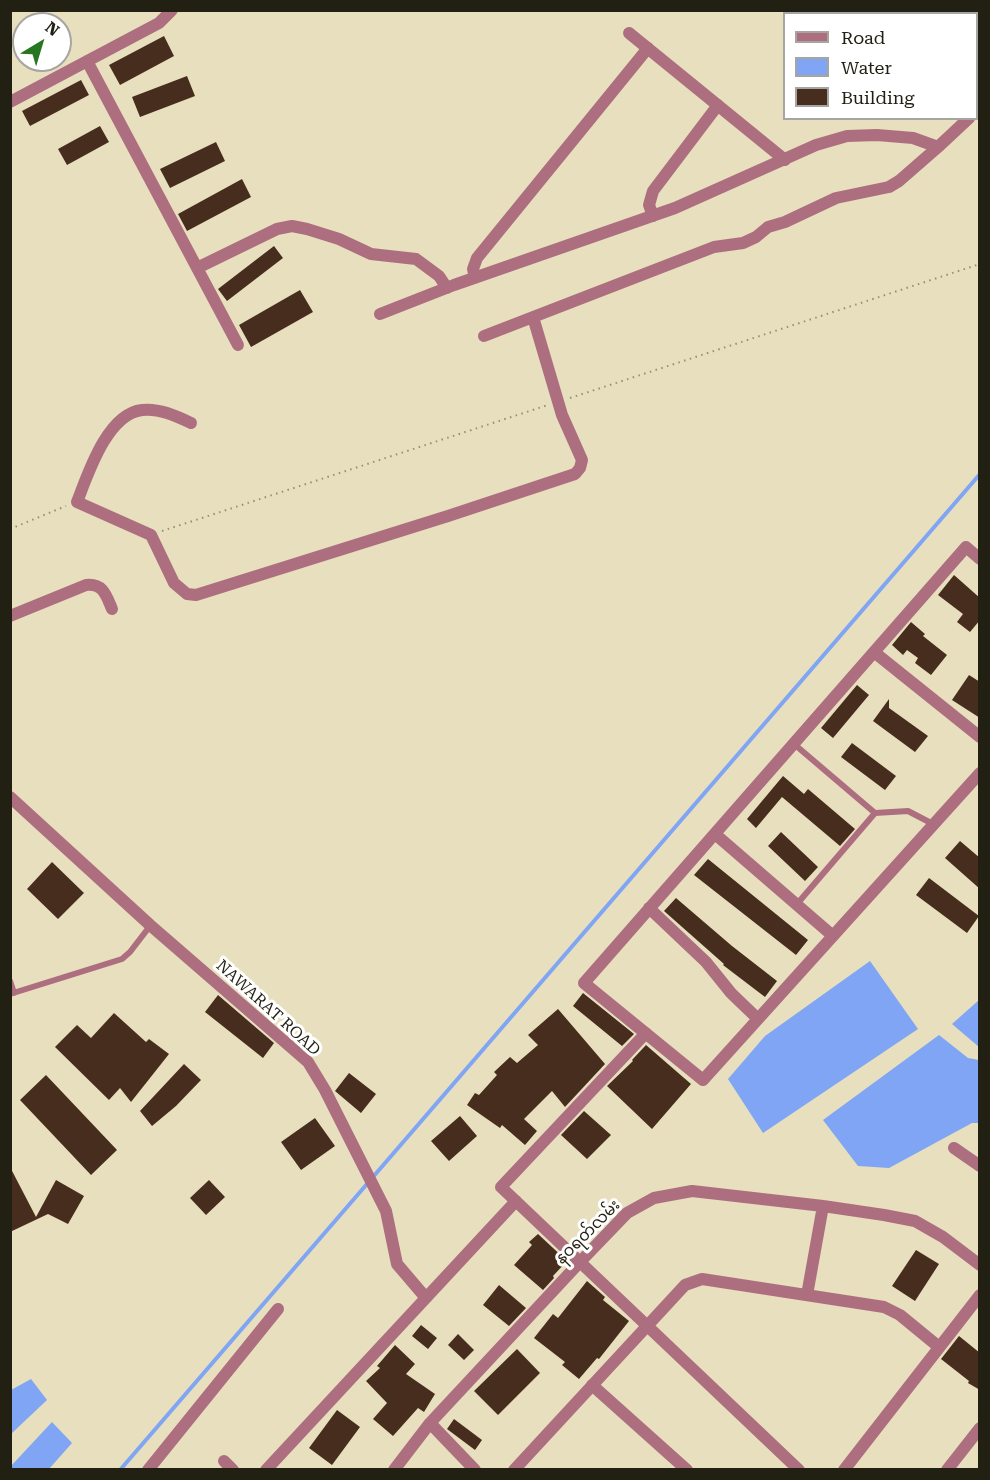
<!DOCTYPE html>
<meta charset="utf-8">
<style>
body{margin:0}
#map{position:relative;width:990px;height:1480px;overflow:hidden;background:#e7dfbd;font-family:"Roboto Serif",serif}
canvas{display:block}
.frame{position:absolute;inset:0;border:12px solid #221f13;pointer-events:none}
.legend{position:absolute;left:783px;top:12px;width:195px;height:108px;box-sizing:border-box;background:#fff;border:2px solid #a7a5a1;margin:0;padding:8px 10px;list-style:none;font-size:18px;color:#221f13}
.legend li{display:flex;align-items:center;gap:12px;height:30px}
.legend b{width:30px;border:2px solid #a7a5a1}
.north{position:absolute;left:12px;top:12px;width:60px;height:60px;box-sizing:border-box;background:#fff;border:2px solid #a7a5a1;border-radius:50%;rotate:38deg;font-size:16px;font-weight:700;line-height:24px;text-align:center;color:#221f13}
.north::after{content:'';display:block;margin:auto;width:21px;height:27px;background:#277720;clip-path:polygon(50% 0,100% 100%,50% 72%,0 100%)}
</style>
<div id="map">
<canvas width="990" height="1480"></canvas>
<div class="frame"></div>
<ul class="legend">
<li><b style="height:8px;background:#ad6e80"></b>Road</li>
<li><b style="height:16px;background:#7fa5f4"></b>Water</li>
<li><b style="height:16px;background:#472d1e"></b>Building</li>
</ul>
<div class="north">N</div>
</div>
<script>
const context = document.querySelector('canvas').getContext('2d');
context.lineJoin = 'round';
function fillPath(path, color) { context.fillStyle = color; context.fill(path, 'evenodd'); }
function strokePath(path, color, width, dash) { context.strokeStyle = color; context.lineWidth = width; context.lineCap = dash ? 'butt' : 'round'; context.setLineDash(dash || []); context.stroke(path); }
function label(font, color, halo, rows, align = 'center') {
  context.font = font + ' "Roboto Serif","Noto Sans Myanmar",serif'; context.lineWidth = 6; context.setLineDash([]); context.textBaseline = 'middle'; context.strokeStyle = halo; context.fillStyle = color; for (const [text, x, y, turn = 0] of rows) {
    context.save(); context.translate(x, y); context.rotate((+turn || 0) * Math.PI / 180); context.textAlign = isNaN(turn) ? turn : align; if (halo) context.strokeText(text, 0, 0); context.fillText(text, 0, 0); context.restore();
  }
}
fillPath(new Path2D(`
 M870 961 918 1029 763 1133 728 1079 765 1036Z
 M979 1000V1047L952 1024Z
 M939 1035 968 1058 979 1060V1123H972L889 1168 858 1166 823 1120Z
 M31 1379 47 1400 11 1434V1390Z
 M52 1422 72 1443 49 1469H11V1466Z`), '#7fa5f4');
strokePath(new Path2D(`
 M120 1470 980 474`), '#7fa5f4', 4);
fillPath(new Path2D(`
 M164 36 174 56 120 85 109 65Z
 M187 76 195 96 140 117 132 97Z
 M81 80 89 95 30 126 22 111Z
 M100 126 109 142 67 165 58 149Z
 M216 142 225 161 170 188 160 169Z
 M242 179 251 197 187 231 178 214Z
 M274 246 283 258 227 301 218 289Z
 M300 290 313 312 251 347 239 325Z
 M954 575 980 598V620L970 632 957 622 963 614 938 595Z
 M911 622 925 634 923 636 947 655 931 675 915 663 918 658 907 650 903 655 892 645Z
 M969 675 980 682V718L952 700Z
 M857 685 869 695 833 738 821 728Z
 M889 699V708L928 736 915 752 873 721Z
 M852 743 896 776 885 790 841 757Z
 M783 776 804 794 808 789 855 829 840 846 782 797 756 828 747 819Z
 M781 832 818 867 805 881 768 846Z
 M960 841 980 858V889L945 858Z
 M708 859 808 940 796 955 694 875Z
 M52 862 84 893 58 919 27 889Z
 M929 878 979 916 967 933 916 895Z
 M676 898 732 946 777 981 765 997 723 965 724 964 664 911Z
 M583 993 634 1034 622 1046 573 1006Z
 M218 995 274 1043 263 1058 205 1012Z
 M558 1009 605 1064 565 1107 552 1091 524 1119 537 1131 525 1145 502 1125 500 1128 467 1105 475 1093 479 1095 497 1075 494 1072 510 1057 517 1063 538 1045 528 1035Z
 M114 1013 146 1042 149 1039 169 1054 131 1102 120 1088 109 1100 55 1047 77 1025 91 1038Z
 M646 1045 691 1084 652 1129 607 1086 633 1061 632 1060Z
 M184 1064 201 1080 176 1106 152 1126 140 1111Z
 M349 1073 376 1094 361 1113 335 1091Z
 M46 1075 117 1150 91 1175 20 1100Z
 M584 1111 611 1135 587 1159 561 1135Z
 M460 1116 477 1136 449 1161 431 1141Z
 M315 1118 335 1146 301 1170 281 1142Z
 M10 1167 36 1217 56 1180 84 1196 68 1224 48 1214 10 1232Z
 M209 1180 225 1197 206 1215 190 1198Z
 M538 1234 567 1261 553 1276 554 1278 543 1290 514 1265 532 1245 529 1242Z
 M916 1250 939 1264 915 1301 892 1286Z
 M587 1281 605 1297 603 1300 629 1321 599 1359 597 1358 579 1379 562 1365 565 1362 534 1338 553 1314 558 1318Z
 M499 1285 526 1308 509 1326 483 1305Z
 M421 1325 437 1338 428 1349 412 1336Z
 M458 1334 474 1350 464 1360 448 1345Z
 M959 1336 980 1353V1390L968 1383 969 1381 941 1359Z
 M395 1345 415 1364 406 1374 435 1394 424 1412 418 1408 393 1436 373 1419 387 1403 366 1381 380 1368 377 1366Z
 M517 1349 540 1373 498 1415 474 1391Z
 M337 1410 360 1427 332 1465 309 1448Z
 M454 1419 482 1440 475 1450 447 1429Z`), '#472d1e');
strokePath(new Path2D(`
 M570 398 980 264
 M10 529 66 506
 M162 531 548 405`), '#958f76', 2, [1.5, 4.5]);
strokePath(new Path2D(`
 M794 744 875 813
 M797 904 875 813 908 811 933 824
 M10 981 14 993
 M10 994 122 959 130 952 150 926`), '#ad6e80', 6);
strokePath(new Path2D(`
 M629 33 785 160
 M87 61 238 345
 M10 102 159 23 172 10
 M976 111 980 108
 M653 216 649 205 653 191 718 105
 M197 268 277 229 292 226 307 229 339 239 371 254 416 259 439 276 447 288
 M475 278 473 269 477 258 648 48
 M380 314 454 285 675 208 816 145 847 136 877 135 913 138 938 147 969 118
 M484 336 714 247 743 243 756 237 768 227 785 222 836 198 889 187 899 181 938 147
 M191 423C176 416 159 408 142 410 107 414 88 474 77 502L151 535 174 583 187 594 196 595 448 516 575 474 580 468 582 460 562 415 533 317
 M980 559 966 547 584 983 703 1080 980 773
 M10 616 86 585C103 583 106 595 112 609
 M874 652 980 737
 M10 797 150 925 308 1062 325 1090 386 1211 397 1264 426 1298
 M715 834 833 936
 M649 908 706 962 731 993 758 1019
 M646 1033 501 1187 799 1470
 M954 1148 980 1166
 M807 1295 823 1206
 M592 1385 687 1470
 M430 1423 475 1470
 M224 1461 233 1470
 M148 1470 278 1309
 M266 1470 516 1201
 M394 1470 430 1423 580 1262 627 1213 654 1198 692 1191 823 1206 884 1215 915 1221 943 1237 980 1265
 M514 1470 685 1285 702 1279 884 1307 900 1315 939 1347
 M844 1470 980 1295
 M947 1470 980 1428`), '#ad6e80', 12);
label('16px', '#221f13', '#fff', [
 ["NAWARAT ROAD",268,1008,42],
 ["နဝရတ်လမ်း",588,1232,-45]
]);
</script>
